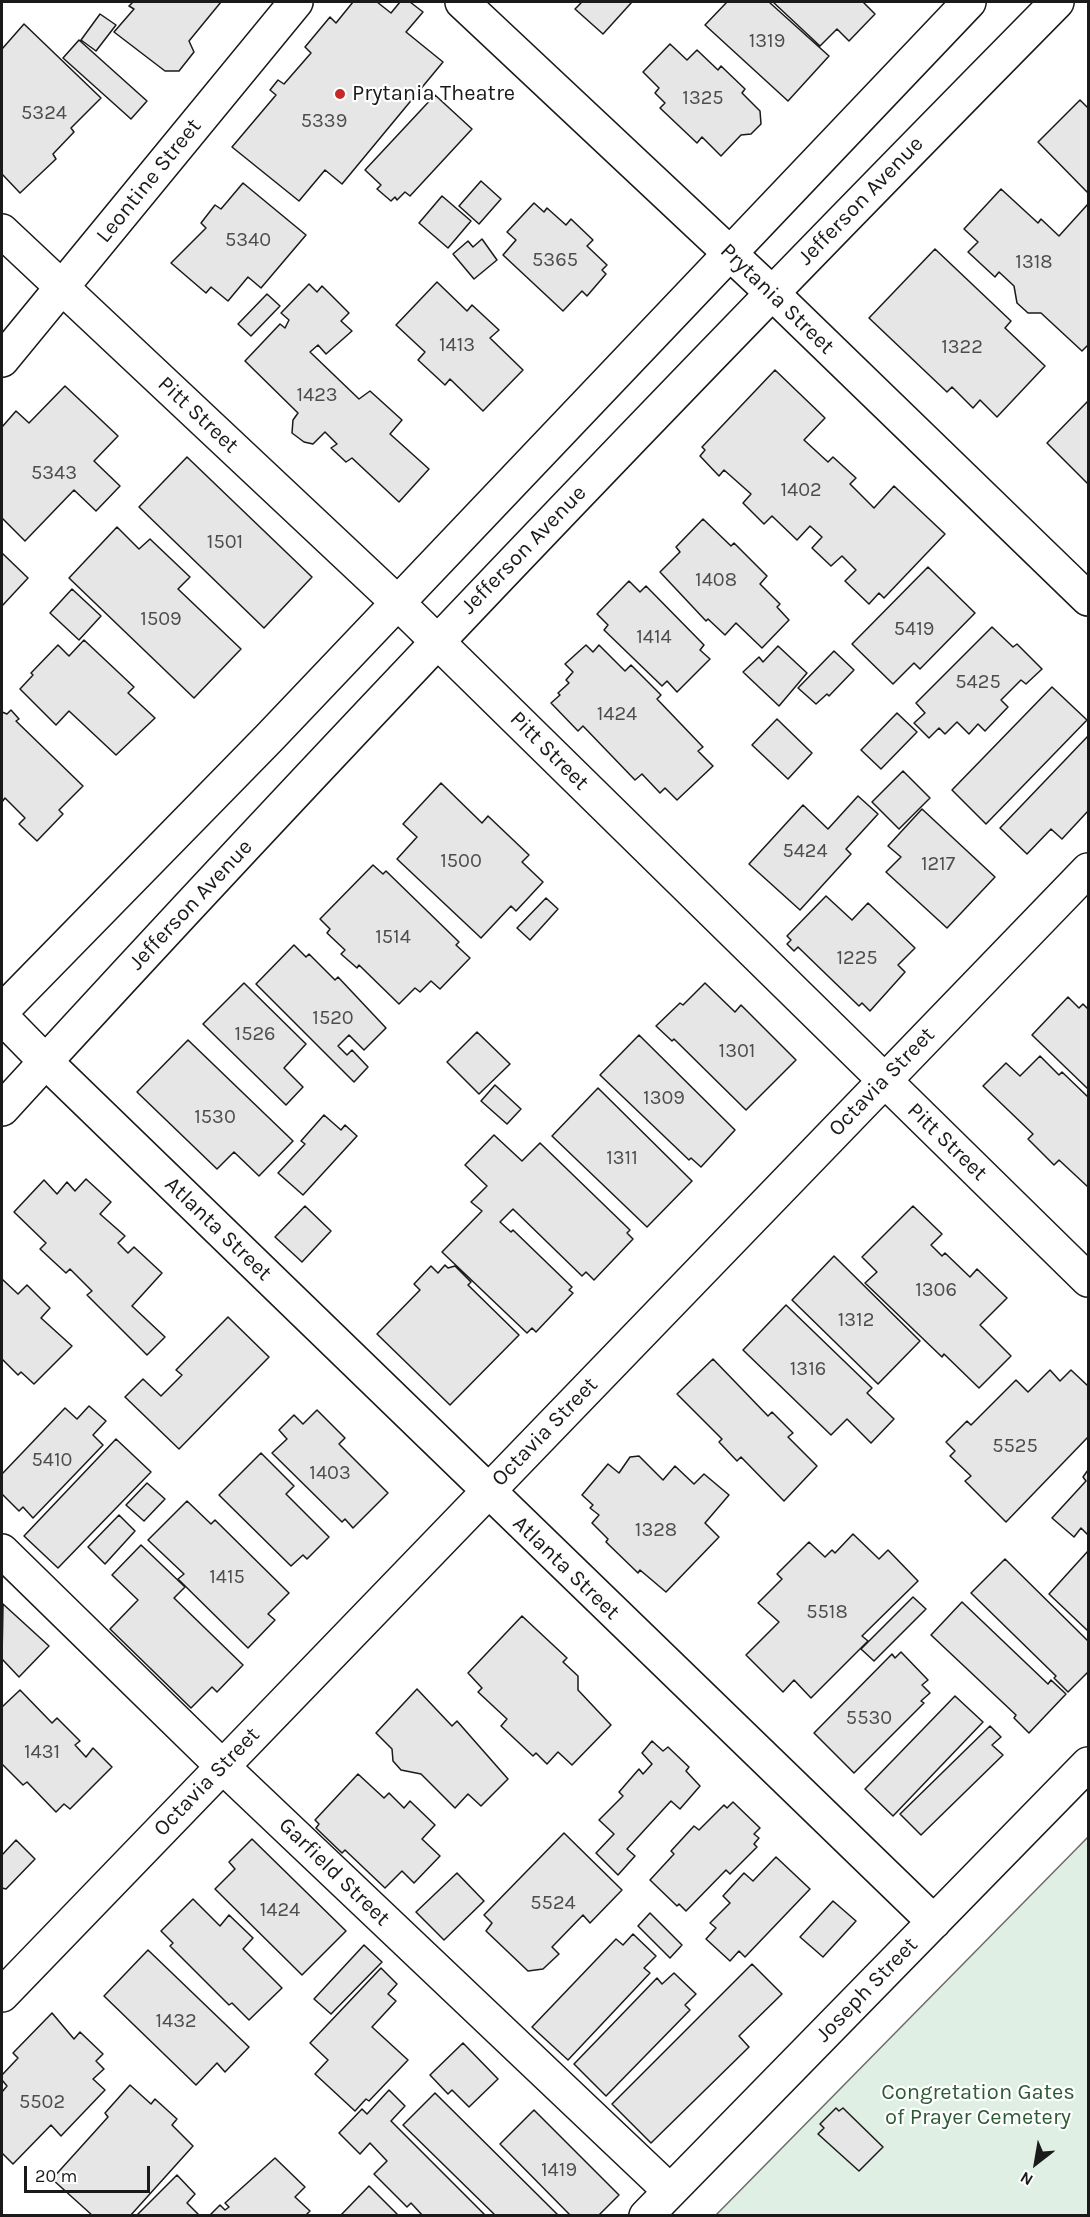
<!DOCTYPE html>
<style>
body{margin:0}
#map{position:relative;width:1090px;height:2217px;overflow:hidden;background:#fff;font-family:Karla,sans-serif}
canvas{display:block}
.frame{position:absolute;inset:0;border:3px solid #1a1a1a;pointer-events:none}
.north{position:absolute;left:1006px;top:2133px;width:60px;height:60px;-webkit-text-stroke:4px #fff;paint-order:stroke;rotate:211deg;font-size:16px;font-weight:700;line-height:24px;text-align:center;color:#1a1a1a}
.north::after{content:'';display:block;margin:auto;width:21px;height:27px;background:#1a1a1a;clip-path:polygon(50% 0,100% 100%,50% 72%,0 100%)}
.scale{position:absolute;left:24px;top:2166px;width:126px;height:27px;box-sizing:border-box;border:3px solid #1a1a1a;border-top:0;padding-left:8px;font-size:18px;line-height:21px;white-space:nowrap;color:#1a1a1a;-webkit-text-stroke:4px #fff;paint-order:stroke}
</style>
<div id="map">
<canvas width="1090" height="2217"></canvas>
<div class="frame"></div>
<div class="north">N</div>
<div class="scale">20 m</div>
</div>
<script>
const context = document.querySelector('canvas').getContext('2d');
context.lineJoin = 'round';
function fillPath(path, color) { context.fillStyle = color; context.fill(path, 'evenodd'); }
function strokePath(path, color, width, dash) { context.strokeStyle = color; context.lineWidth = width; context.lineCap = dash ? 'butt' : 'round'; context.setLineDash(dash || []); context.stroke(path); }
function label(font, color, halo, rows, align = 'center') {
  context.font = font + ' Karla,sans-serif'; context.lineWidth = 4.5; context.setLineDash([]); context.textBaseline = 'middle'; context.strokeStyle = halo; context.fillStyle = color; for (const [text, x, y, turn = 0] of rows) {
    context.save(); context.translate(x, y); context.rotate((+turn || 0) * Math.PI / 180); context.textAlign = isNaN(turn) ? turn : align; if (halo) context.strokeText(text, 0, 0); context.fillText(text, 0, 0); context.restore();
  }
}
const green = new Path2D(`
 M1088 1837V2215H716Z`);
fillPath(green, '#e0efe3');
strokePath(green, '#6a6a6a', 1.5);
const building = new Path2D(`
 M133 2H221L189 41 194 52 179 71H165L114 32 134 9 129 6Z
 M353 2H377L391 13 400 2H410L423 12 406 32 443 62 342 184 325 170 299 201 232 147 276 95 270 90 278 80 284 84 311 53 305 47 330 17 336 23Z
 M579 2H632L603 34 575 9 581 3Z
 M727 2H769L829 56 788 101 705 25Z
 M773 2H863L875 14 849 41 837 29 820 46Z
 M100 14 116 25 96 51 81 40Z
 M24 24 101 98 71 128 74 132 53 154 56 159 20 193 2 174V49Z
 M79 40 147 101 131 119 63 58Z
 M670 44 687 60 697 50 718 70 721 66 745 89 742 93 760 111 761 124 751 134 741 135 721 156 702 137 697 143 660 108 665 103 655 93 659 88 643 72Z
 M435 95 472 129 410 196 405 192 397 200 395 197 391 201 377 189 381 185 365 170Z
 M1080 100 1088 108V193L1038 142Z
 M481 181 501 199 479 224 459 206Z
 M243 183 306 235 261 288 248 277 228 301 211 287 206 293 171 263 206 228 201 223 215 205 221 209Z
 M1001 189 1038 223 1041 219 1059 236 1088 204V345L1082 351 1041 313H1028L1017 303 1014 286 999 272 995 277 968 252 978 242 964 229Z
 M442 196 471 221 448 248 419 223Z
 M534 203 544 212 547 208 566 225 571 219 593 240 587 246 607 265 602 270 606 274 587 296 582 291 563 311 503 255 516 240 507 232Z
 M482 239 497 260 474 279 453 254 468 241 473 247Z
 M935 249 1011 321 1005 328 1045 366 997 417 980 400 973 408 952 387 947 392 869 318Z
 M437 282 467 311 472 305 499 330 490 338 523 370 483 411 450 379 445 385 418 360 425 352 396 325Z
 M309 284 317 292 322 286 349 313 341 321 352 331 326 354 318 345 310 352 359 399 370 391 402 420 390 434 429 469 399 502 352 458 346 462 331 448 337 444 325 432 313 444 304 442 292 433 293 420 298 413 245 361 280 324 285 328 289 320 281 313Z
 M267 294 280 306 251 336 238 324Z
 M775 370 825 418 804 440 828 462 833 457 856 478 850 484 874 508 894 486 945 534 884 598 879 593 869 604 845 581 856 570 842 556 831 566 812 548 822 537 810 526 797 540 772 516 764 524 743 503 751 494 724 470 719 476 700 456 705 450 702 447Z
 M65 386 118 436 94 461 120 486 96 511 74 490 25 541 2 518V427L16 411 29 423Z
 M1088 401V484L1047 443Z
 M187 457 312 577 264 628 139 507Z
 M703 519 731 546 734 543 767 576 760 584 780 604 777 607 789 620 762 648 736 623 725 635 708 619 706 621 660 572 680 552 676 547Z
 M117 527 139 549 150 539 190 577 178 589 241 649 194 698 69 578Z
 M2 553 28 578 2 606Z
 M928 567 975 613 920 669 914 663 893 684 852 644Z
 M629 581 640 592 646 586 704 645 700 650 710 659 677 692 667 681 662 686 604 630 608 625 597 614Z
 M72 589 101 616 79 640 50 613Z
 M992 627 1013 647 1017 644 1042 669 1026 684 1021 680 1001 700 1008 707 985 731 978 724 969 734 957 722 945 734 939 728 929 738 914 723 925 713 916 703Z
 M84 640 134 687 128 693 155 718 116 755 69 711 56 725 20 689 33 675 31 673 58 645 69 656Z
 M586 645 593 652 599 645 625 671 631 665 661 695 657 699 703 747 698 751 713 766 677 800 665 788 660 793 642 774 635 780 583 726 578 731 551 703 560 695 558 693 569 683 566 680 573 672 565 664Z
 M778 646 807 673 779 706 743 672 759 657 763 662Z
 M834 651 854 670 829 696 827 694 816 704 798 688Z
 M1052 687 1087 720 986 824 952 790Z
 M11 710 19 719 16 721 83 786 59 810 63 814 37 841 19 824 25 818 5 798 2 802V712L7 714Z
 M897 713 917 732 881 769 861 750Z
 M777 719 812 753 788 779 752 745Z
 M1088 736V811L1062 839 1051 829 1027 854 1000 828Z
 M903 771 930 798 899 829 872 802Z
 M441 783 482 823 488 816 529 855 522 862 543 882 516 911 511 906 481 938 397 859 417 837 403 824Z
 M858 796 878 814 846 849 851 854 800 910 749 864 803 805 828 829Z
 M922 809 995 877 947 928 886 872 901 857 888 846Z
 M373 865 383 874 386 871 459 942 456 945 470 958 440 989 431 981 420 992 415 988 399 1004 359 965 357 968 341 954 345 950 327 933 330 929 320 919Z
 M826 896 852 920 868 903 915 948 898 965 905 972 870 1011 862 1003 859 1006 798 947 794 951 787 944 791 940 787 936Z
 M546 898 558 909 530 940 517 928Z
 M294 945 306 957 309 954 335 980 338 977 386 1028 364 1050 349 1035 338 1046 347 1055 352 1050 368 1067 354 1082 256 984Z
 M244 983 306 1044 284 1068 303 1087 286 1105 203 1024Z
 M705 983 735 1012 741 1005 796 1060 746 1110 674 1039 672 1041 656 1026 680 1003 683 1005Z
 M1068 997 1079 1008 1083 1004 1088 1009V1089L1032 1035Z
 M477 1032 510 1064 479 1094 447 1062Z
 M639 1035 735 1130 701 1167 691 1158 689 1160 600 1075Z
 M188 1040 293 1141 259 1176 234 1152 217 1169 137 1092Z
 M1040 1056 1059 1075 1062 1072 1088 1097V1187L1059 1160 1054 1165 1028 1139 1033 1134 983 1086 1006 1063 1020 1076Z
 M495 1085 521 1109 507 1124 481 1101Z
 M598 1088 692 1181 647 1227 552 1136Z
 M324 1115 341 1130 345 1125 357 1136 303 1195 278 1173 305 1144 301 1141Z
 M494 1135 522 1161 540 1143 630 1230 627 1233 633 1239 594 1280 586 1272 582 1276 513 1209 500 1222 511 1232 513 1230 572 1287 569 1290 573 1293 536 1332 532 1328 527 1333 442 1252 482 1211 471 1202 487 1186 465 1165Z
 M86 1179 111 1202 100 1214 125 1236 118 1243 128 1253 134 1247 162 1273 132 1306 165 1337 147 1355 87 1295 92 1291 70 1269 66 1273 40 1249 46 1243 14 1212 44 1180 57 1194 67 1182 75 1191Z
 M305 1206 331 1231 302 1262 275 1237Z
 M913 1206 942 1234 931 1245 942 1256 945 1253 970 1277 977 1269 1007 1298 980 1325 1011 1356 979 1388 944 1354 942 1357 865 1283 877 1272 862 1257Z
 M834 1256 920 1341 878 1384 792 1300Z
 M445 1265 448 1268 455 1266 471 1282 468 1285 519 1335 450 1405 377 1334 420 1290 414 1284 431 1266 438 1273Z
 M2 1279 18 1294 27 1285 50 1308 41 1318 72 1346 34 1384 21 1372 18 1375 2 1359Z
 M786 1305 872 1388 867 1393 894 1419 871 1443 847 1419 831 1435 743 1350Z
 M228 1317 269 1357 179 1449 125 1397 143 1379 161 1396 182 1375 176 1370Z
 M713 1359 768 1416 772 1412 793 1433 788 1437 817 1466 784 1501 741 1457 737 1461 719 1442 722 1439 677 1394Z
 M1050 1370 1060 1381 1071 1370 1088 1386V1437L1006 1522 965 1481 971 1476 950 1456 955 1451 946 1442 967 1421 971 1425 1016 1380 1028 1392Z
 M89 1406 106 1421 93 1435 103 1445 33 1518 23 1507 19 1511 2 1494V1474L65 1408 77 1419Z
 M317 1410 345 1438 339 1444 388 1493 353 1528 345 1519 342 1522 272 1453 287 1439 279 1430 294 1415 303 1424Z
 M116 1439 151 1472 58 1568 24 1536Z
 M261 1453 294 1486 286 1494 329 1537 307 1559 303 1555 291 1566 219 1495Z
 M639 1456 663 1480 675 1466 694 1484 704 1474 729 1495 705 1523 719 1537 666 1592 640 1570 638 1573 606 1542 608 1539 592 1523 599 1515 590 1508 593 1505 582 1495 608 1464 619 1473 630 1457Z
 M1088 1470V1535L1081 1528 1074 1537 1052 1518 1086 1481 1083 1477Z
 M147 1483 165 1499 144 1521 126 1505Z
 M187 1501 211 1524 215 1520 289 1593 268 1614 275 1620 248 1648 178 1579 184 1574 148 1540Z
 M119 1515 135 1531 105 1564 88 1547Z
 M853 1534 879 1559 888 1550 918 1581 862 1636 868 1641 811 1698 794 1680 783 1692 746 1655 779 1622 758 1603 782 1579 777 1574 809 1542 825 1557 832 1550 835 1553Z
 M141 1545 185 1587 174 1598 243 1665 217 1692 212 1687 191 1708 110 1629 138 1600 112 1575Z
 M1088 1551V1631L1049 1594Z
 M1005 1559 1088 1641V1672L1068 1692 1054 1678 1056 1676 971 1593Z
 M913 1597 926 1609 874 1661 861 1649Z
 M962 1602 1048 1684 1051 1680 1066 1694 1029 1733 1014 1718 1016 1715 931 1635Z
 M3 1604 49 1646 19 1677 2 1659Z
 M522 1616 567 1658 563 1662 578 1676V1690L611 1725 572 1765 558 1752 547 1764 536 1753 533 1756 501 1726 507 1719 478 1692 482 1688 468 1673Z
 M901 1652 928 1680 922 1685 930 1693 921 1701 924 1703 854 1773 814 1733 892 1654 895 1658Z
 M417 1689 452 1726 457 1721 508 1779 481 1806 468 1794 455 1808 421 1774 401 1770 393 1761 392 1749 376 1733Z
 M20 1690 52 1723 57 1718 80 1741 75 1745 86 1757 93 1748 112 1767 70 1809 64 1804 56 1812 27 1782 23 1785 2 1764V1707Z
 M955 1696 983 1722 893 1816 865 1789Z
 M990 1726 1001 1737 992 1745 1003 1755 921 1835 900 1814Z
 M652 1741 663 1751 668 1747 689 1767 686 1771 700 1786 680 1809 671 1801 627 1849 635 1856 618 1875 596 1853 614 1834 599 1820 623 1796 619 1792 639 1769 643 1774 652 1764 642 1753Z
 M358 1774 384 1798 389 1793 404 1808 410 1801 435 1825 422 1839 440 1856 414 1883 402 1871 385 1888 345 1850 342 1853 316 1828 319 1824 315 1820Z
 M733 1802 760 1828 754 1834 759 1838 754 1844 757 1847 730 1874 726 1870 686 1911 679 1904 677 1906 650 1880 674 1854 671 1851 694 1826 699 1830 724 1805 727 1808Z
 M564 1833 622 1890 590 1923 583 1915 552 1947 559 1954 543 1969 528 1971 486 1931 492 1923 484 1915Z
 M252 1839 346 1931 302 1975 215 1889 235 1869 229 1862Z
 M16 1840 35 1859 6 1889 2 1888V1855Z
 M776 1857 810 1889 745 1957 739 1951 730 1961 706 1939 716 1928 710 1923 730 1903 723 1896 744 1873 753 1881Z
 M457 1873 484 1901 444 1940 416 1912Z
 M193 1899 220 1926 229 1915 253 1938 243 1949 282 1988 249 2020 232 2003 229 2005 170 1946 173 1943 161 1931Z
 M833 1901 856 1921 823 1957 800 1937Z
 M650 1913 682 1945 670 1958 638 1926Z
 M633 1934 656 1956 644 1968 650 1973 568 2060 532 2027 616 1939 623 1945Z
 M364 1945 382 1962 331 2014 314 1999Z
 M148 1950 249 2047 225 2072 217 2063 196 2085 104 1996Z
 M752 1964 782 1994 739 2036 749 2047 651 2143 612 2104Z
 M381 1968 397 1984 388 1994 396 2001 372 2027 408 2060 369 2101 366 2099 355 2111 315 2074 328 2060 310 2043Z
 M674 1973 696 1994 685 2005 690 2010 606 2096 574 2064 657 1978 662 1984Z
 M52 2013 74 2039 80 2032 103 2054 96 2061 104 2069 93 2079 105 2090 61 2136 51 2125 13 2164 2 2153V2092L7 2086 2 2080V2075L18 2058 13 2053Z
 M463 2043 498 2079 469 2107 452 2090 448 2094 430 2075Z
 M130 2085 151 2104 155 2099 177 2119 172 2125 193 2146 130 2216H93L52 2179 108 2117 105 2113Z
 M389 2090 405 2106 391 2121 486 2216H423L411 2203 407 2207 374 2174 387 2161 370 2143 360 2154 339 2133 362 2109 367 2114Z
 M435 2093 559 2216H496L403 2125Z
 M836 2108 839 2111 843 2108 883 2147 859 2171 818 2134 824 2128 820 2124Z
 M534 2110 619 2195 598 2216H571L500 2144Z
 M275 2158 305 2187 295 2197 310 2211 305 2216H209L220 2205 225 2210 229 2207 225 2203Z
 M177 2175 195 2194 187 2203 200 2216H136Z
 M369 2186 399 2216H340Z`);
fillPath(building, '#e6e6e6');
strokePath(building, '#1a1a1a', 1.5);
const minor = new Path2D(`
 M462 2 771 292 1088 599
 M2 231 397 602 1088 1280
 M2 360 296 2
 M45 1061 934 1922
 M2 1551 222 1766 670 2191
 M2 1995 1088 870
 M646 2216 1088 1764`);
const tertiary = new Path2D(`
 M2 1011 270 737 969 2
 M2 1017 45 1061
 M2 1109C346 733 699 365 1057 2`);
strokePath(minor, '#1a1a1a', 36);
strokePath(tertiary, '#1a1a1a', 36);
strokePath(minor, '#fff', 33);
strokePath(tertiary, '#fff', 33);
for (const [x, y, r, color] of [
 [340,94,6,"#c62828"]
]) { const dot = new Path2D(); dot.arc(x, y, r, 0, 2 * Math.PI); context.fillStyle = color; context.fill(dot); strokePath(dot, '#fff', 2); }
label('20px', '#4d4d4d', null, [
 ["1319",767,41],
 ["1325",703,98],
 ["5324",44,113],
 ["5339",324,121],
 ["5340",248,240],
 ["5365",555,260],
 ["1318",1034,262],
 ["1413",457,345],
 ["1322",962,347],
 ["1423",317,395],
 ["5343",54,473],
 ["1402",801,490],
 ["1501",225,542],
 ["1408",716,580],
 ["1509",161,619],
 ["5419",914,629],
 ["1414",654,637],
 ["5425",978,682],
 ["1424",617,714],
 ["5424",805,851],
 ["1500",461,861],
 ["1217",938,864],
 ["1514",393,937],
 ["1225",857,958],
 ["1520",333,1018],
 ["1526",255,1034],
 ["1301",737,1051],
 ["1309",664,1098],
 ["1530",215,1117],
 ["1311",622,1158],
 ["1306",936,1290],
 ["1312",856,1320],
 ["1316",808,1369],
 ["5525",1015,1446],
 ["5410",52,1460],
 ["1403",330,1473],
 ["1328",656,1530],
 ["1415",227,1577],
 ["5518",827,1612],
 ["5530",869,1718],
 ["1431",42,1752],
 ["5524",553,1903],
 ["1424",280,1910],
 ["1432",176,2021],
 ["5502",42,2102],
 ["1419",559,2170]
]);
label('22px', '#1a1a1a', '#fff', [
 ["Prytania Theatre",352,94]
], 'left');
label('22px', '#1a1a1a', '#fff', [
 ["Leontine Street",149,181,-51],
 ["Jefferson Avenue",861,201,-46],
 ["Prytania Street",777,299,44],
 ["Pitt Street",198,415,43],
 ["Jefferson Avenue",524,550,-46],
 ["Pitt Street",549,751,45],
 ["Jefferson Avenue",191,905,-47],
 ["Octavia Street",882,1082,-46],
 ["Pitt Street",947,1142,44],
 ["Atlanta Street",218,1229,44],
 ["Octavia Street",545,1432,-46],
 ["Atlanta Street",566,1568,44],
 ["Octavia Street",207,1782,-46],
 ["Garfield Street",334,1872,44],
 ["Joseph Street",867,1990,-46]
]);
label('22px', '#2b5a34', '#fff', [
 ["Congretation Gates",978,2093],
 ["of Prayer Cemetery",978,2118]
]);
</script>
